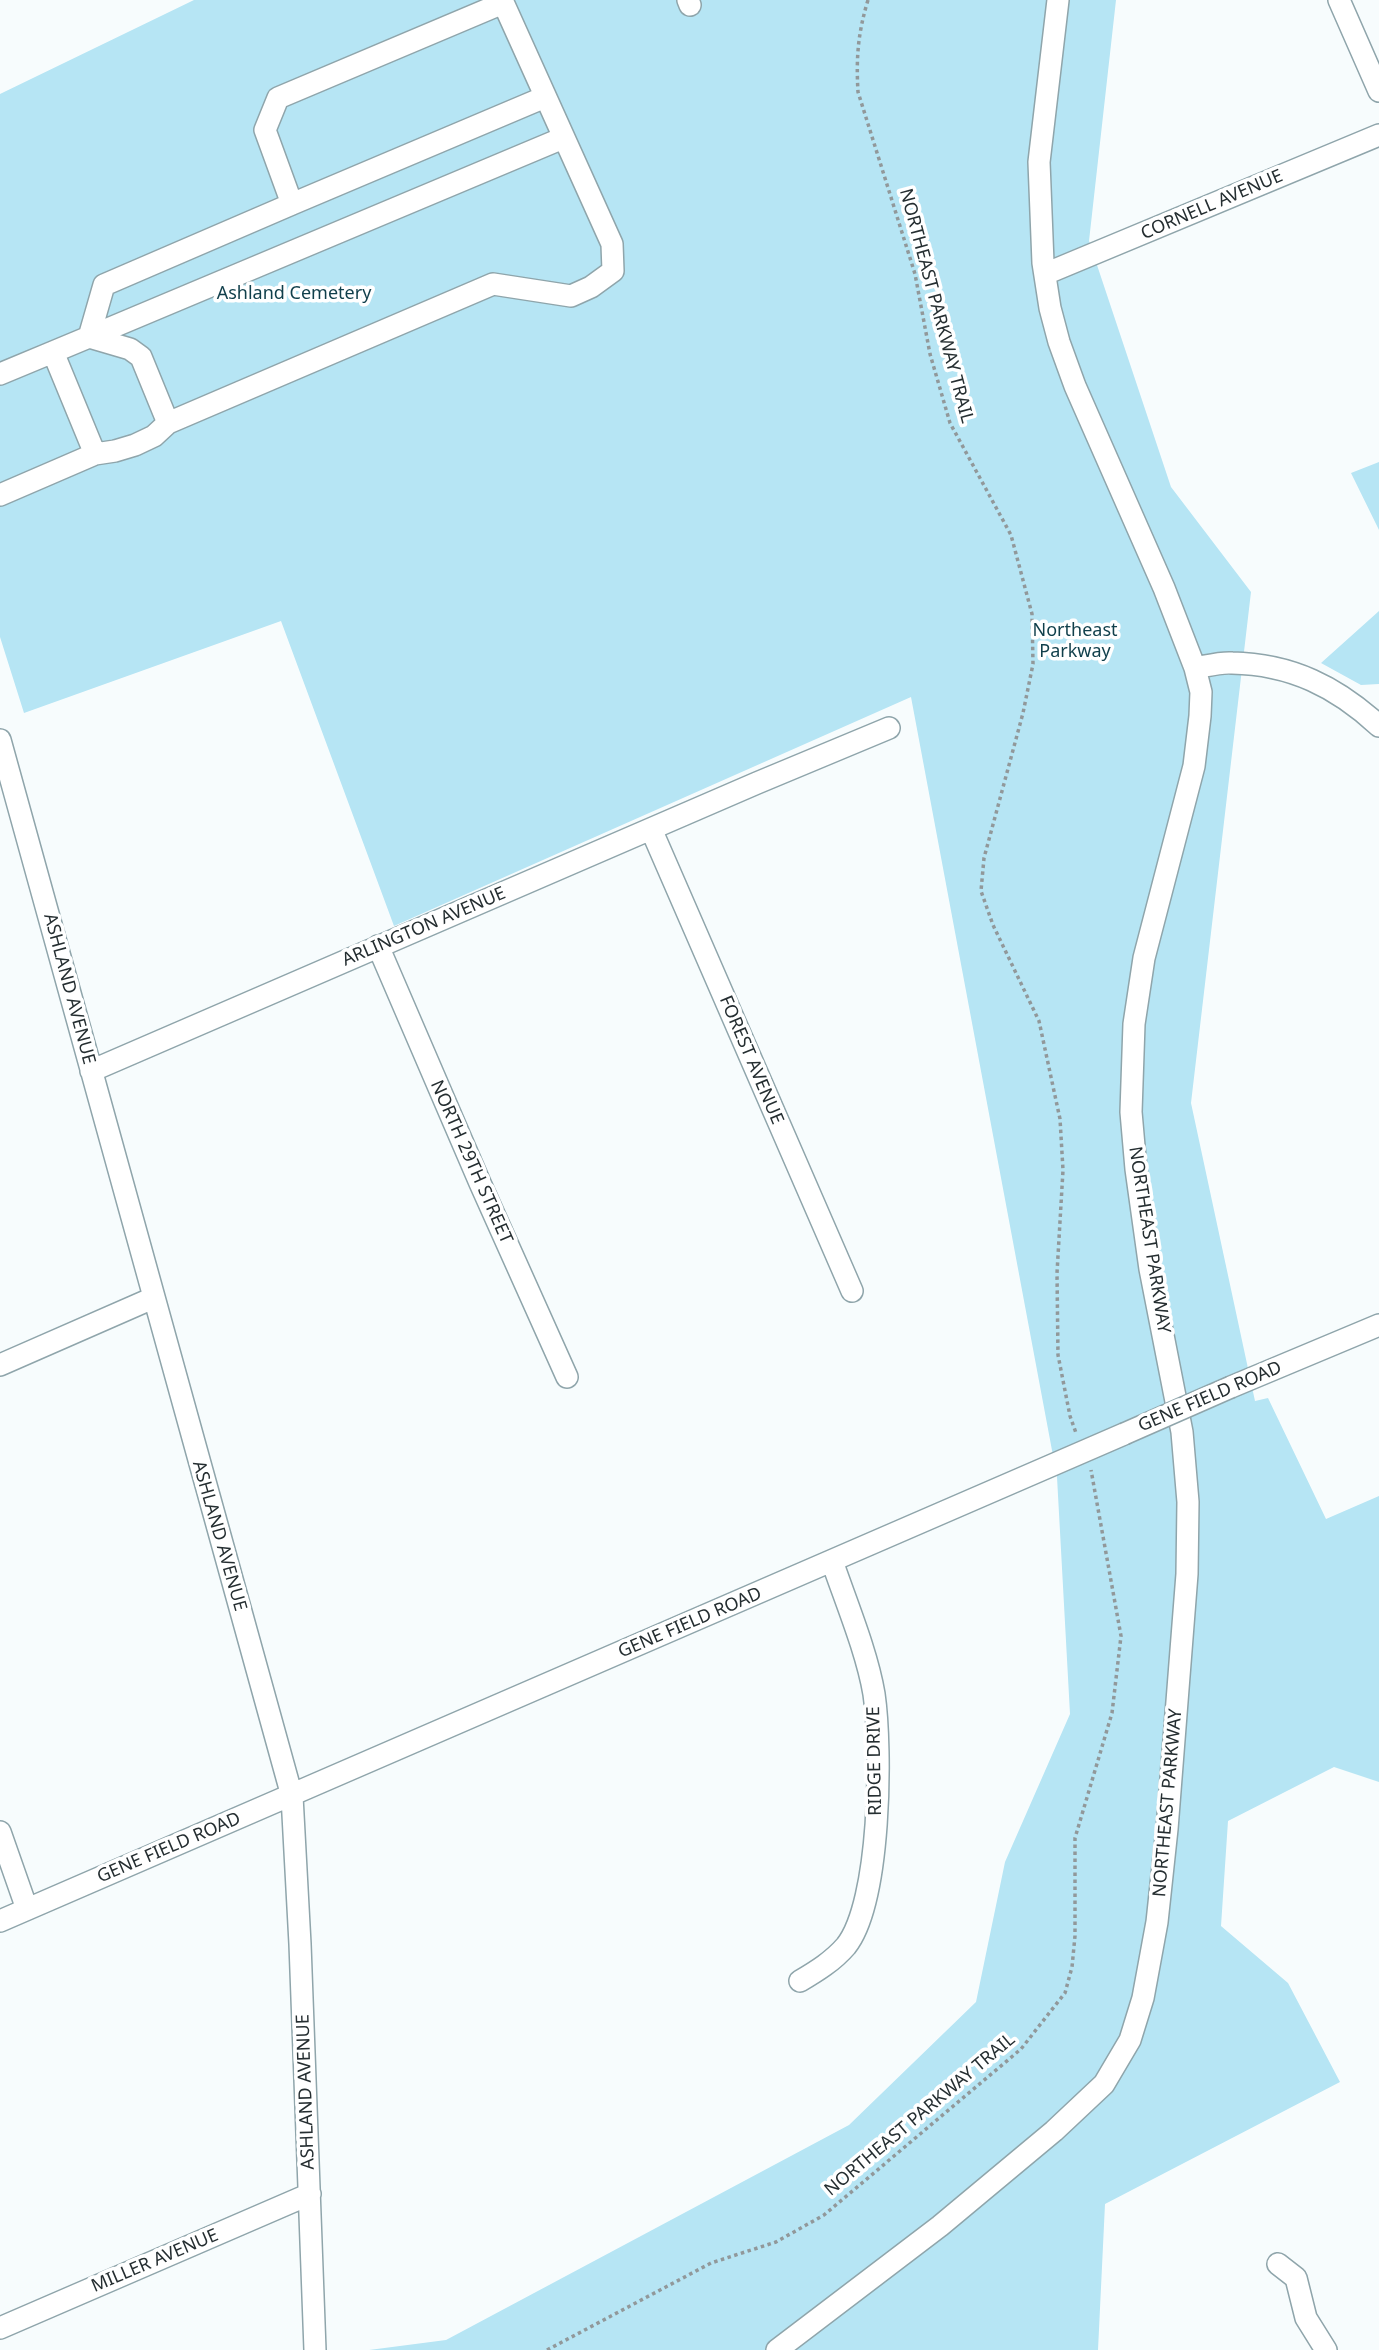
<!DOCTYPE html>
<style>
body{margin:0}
canvas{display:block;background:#f7fcfd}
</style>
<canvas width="1379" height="2350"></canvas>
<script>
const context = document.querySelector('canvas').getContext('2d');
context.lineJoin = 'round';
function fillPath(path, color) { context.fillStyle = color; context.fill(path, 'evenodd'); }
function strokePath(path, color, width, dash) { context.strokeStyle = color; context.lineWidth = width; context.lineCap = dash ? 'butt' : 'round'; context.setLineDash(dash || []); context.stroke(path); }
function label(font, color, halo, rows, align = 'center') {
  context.font = font + ' "Noto Sans",sans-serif'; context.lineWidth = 7; context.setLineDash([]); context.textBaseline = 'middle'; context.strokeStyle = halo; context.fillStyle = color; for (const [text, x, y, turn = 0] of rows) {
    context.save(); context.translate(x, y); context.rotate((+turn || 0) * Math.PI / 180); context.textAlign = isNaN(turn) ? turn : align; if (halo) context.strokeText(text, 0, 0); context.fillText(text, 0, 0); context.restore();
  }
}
fillPath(new Path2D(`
 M194 0H1116L1089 241 1171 487 1251 592 1191 1103 1255 1401 1268 1398 1326 1519 1379 1496V1782L1334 1767 1228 1821 1221 1926 1288 1983 1340 2082 1105 2204 1098 2350H369L446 2340 849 2125 976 2002 1005 1862 1070 1714 1057 1477 911 697 394 926 281 621 24 713 0 637V94Z
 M1379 462V530L1351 473Z
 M1379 611V684L1361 685 1321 663Z`), '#b6e5f4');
const minor = new Path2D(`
 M688 0 690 5
 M1339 0 1379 91
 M292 204 545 97
 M1045 274 1379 135
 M89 337 563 138
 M89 337 130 349 141 357 168 423
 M0 374 53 352
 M95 454 53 352 89 337 104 285 292 204 265 130 278 98 503 3
 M0 495 95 454 115 451 135 445 154 436 168 423 493 284 571 296 591 287 613 271 612 244 502 0
 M1195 668C1207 666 1220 662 1232 663 1291 664 1337 687 1379 726
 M0 740 292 1796 300 1944 315 2350
 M651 829 852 1291
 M378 946 480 1183 567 1377
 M91 1071 757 783 889 728
 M0 1365 153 1298
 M1231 1387 1379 1325
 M0 1832 27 1909
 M0 1921 1124 1434
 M800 1981C817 1971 833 1961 846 1946 881 1902 882 1749 874 1694 867 1652 846 1602 832 1561
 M1278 2264 1296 2278 1306 2318 1326 2350
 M0 2328 310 2194
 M777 2350 940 2226 1054 2131 1104 2084 1130 2040 1143 1998 1157 1922 1167 1829 1187 1574 1188 1502 1182 1432 1150 1269 1136 1169 1131 1112 1134 1024 1144 958 1194 766 1200 716 1201 692 1195 668 1164 588 1075 386 1059 342 1050 308 1043 263 1039 162 1058 0`);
strokePath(minor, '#8fa5ab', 24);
strokePath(new Path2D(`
 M868 0C858 33 856 57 858 92L915 274 930 354 950 423 1011 535 1032 614 1033 664 1023 713 984 858 981 891 993 925 1039 1021 1060 1119 1063 1170 1057 1273 1058 1355 1070 1416 1076 1433
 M547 2350 711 2263 776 2242 824 2215 1021 2049 1065 1993 1072 1967 1075 1936V1838L1112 1713 1121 1636 1091 1470`), '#91989a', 3.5, [3.5, 3.5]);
strokePath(minor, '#fff', 21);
const minorBridge = new Path2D(`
 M1124 1434 1231 1387`);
strokePath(minorBridge, '#8fa5ab', 24, []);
strokePath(minorBridge, '#fff', 21);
label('18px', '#252e31', '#fff', [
 ["CORNELL AVENUE",1212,205,-23],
 ["NORTHEAST PARKWAY TRAIL",936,306,75],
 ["ARLINGTON AVENUE",424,927,-23],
 ["ASHLAND AVENUE",69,989,75],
 ["FOREST AVENUE",751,1060,67],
 ["NORTH 29TH STREET",471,1162,66],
 ["NORTHEAST PARKWAY",1149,1240,81],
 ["GENE FIELD ROAD",1210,1397,-23],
 ["ASHLAND AVENUE",219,1536,74],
 ["GENE FIELD ROAD",690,1623,-23],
 ["RIDGE DRIVE",875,1761,-91],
 ["NORTHEAST PARKWAY",1168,1803,-85],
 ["GENE FIELD ROAD",169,1848,-23],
 ["ASHLAND AVENUE",306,2092,-92],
 ["NORTHEAST PARKWAY TRAIL",920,2115,-40],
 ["MILLER AVENUE",155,2261,-23]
]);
label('18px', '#103f4b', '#fff', [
 ["Ashland Cemetery",294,294],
 ["Northeast",1075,631],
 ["Parkway",1075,652]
]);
</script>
